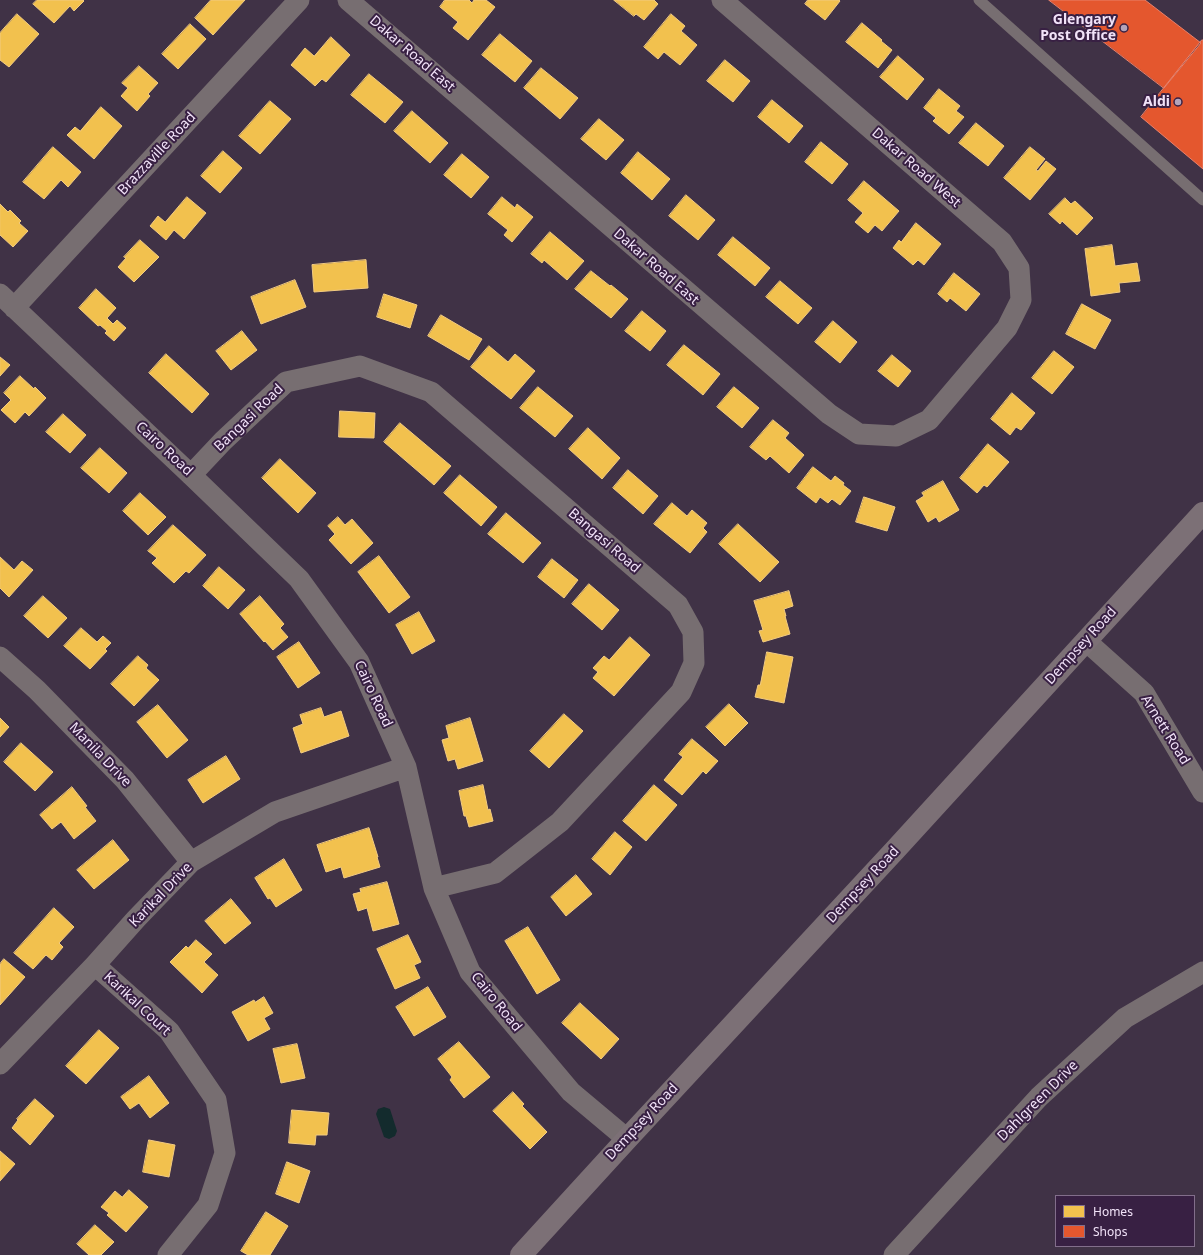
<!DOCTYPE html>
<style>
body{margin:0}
#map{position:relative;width:1203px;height:1255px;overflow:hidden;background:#403246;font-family:"Noto Sans",sans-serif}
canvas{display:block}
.legend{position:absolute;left:1055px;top:1195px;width:140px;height:52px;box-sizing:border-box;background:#382043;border:1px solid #826e8b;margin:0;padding:5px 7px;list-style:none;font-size:12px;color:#f1e2f8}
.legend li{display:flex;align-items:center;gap:8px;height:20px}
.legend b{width:20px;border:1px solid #826e8b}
</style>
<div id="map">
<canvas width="1203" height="1255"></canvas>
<ul class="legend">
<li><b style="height:11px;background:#f2c14e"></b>Homes</li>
<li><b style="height:11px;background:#e4572e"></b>Shops</li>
</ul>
</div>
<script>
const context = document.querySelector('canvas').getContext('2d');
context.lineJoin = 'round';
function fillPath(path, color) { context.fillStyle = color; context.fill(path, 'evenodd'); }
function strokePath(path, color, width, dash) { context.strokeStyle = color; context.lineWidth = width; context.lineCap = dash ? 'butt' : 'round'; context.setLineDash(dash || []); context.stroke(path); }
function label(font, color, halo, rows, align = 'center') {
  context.font = font + ' "Noto Sans",sans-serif'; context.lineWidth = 4; context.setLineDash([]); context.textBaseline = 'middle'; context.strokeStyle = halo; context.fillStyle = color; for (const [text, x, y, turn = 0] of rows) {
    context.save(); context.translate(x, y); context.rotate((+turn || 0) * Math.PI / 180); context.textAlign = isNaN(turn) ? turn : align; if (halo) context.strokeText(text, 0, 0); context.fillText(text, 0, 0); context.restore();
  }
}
fillPath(new Path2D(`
 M384 1107 390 1109 397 1131 395 1136 389 1139 384 1137 376 1114 378 1109Z`), '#132b2d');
const homes = new Path2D(`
 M37 0H83L84 1 74 11 70 6 54 23 33 4Z
 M211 0H245L213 35 195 18Z
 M445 0H469L472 3 474 0H486L495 7 468 40 453 28 458 22 440 7Z
 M614 0H654L658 4 644 20 636 14 634 16Z
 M808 0H839L840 1 825 20 805 4Z
 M17 14 39 34 9 67 0 60V33Z
 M671 14 685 26 681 31 697 45 680 65 664 52 658 59 644 47Z
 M862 23 882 40 881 41 892 50 878 68 846 42Z
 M190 24 206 39 178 69 162 54Z
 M500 34 532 61 515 82 482 55Z
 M331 37 350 55 326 82 322 79 315 86 291 65 305 48 314 56Z
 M898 56 924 79 907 100 880 77Z
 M725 60 750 81 733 102 707 81Z
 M139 66 158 83 148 94 150 96 137 111 121 96 128 88 122 83Z
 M541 68 578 98 560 119 524 88Z
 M369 74 403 102 385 123 351 95Z
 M939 89 960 106 956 111 964 117 949 134 933 121 936 118 924 108Z
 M772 100 803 126 789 143 758 117Z
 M270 101 291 119 260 154 239 136Z
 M101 107 122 126 94 159 67 135 75 127 80 131Z
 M412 111 448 143 430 163 394 131Z
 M599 119 624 140 606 160 581 139Z
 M976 123 1004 146 988 166 959 143Z
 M821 142 848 164 832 184 805 162Z
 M53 147 81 172 68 187 61 180 44 199 23 182Z
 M1030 147 1045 159 1036 170 1038 171 1046 161 1056 169 1030 200 1004 178Z
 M223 151 242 168 220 193 201 176Z
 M638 152 670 179 652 200 621 173Z
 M462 154 489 177 471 198 444 175Z
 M864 181 899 211 882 231 875 225 868 233 855 222 863 213 848 200Z
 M686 195 715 220 698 240 669 216Z
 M187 197 206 213 184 239 174 230 166 240 150 226 158 216 165 222Z
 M502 197 515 208 517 204 533 217 512 242 504 235 508 230 488 214Z
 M1065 198 1071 204 1075 201 1093 218 1077 235 1062 221 1060 224 1049 214Z
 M0 204 8 212 10 210 21 221 19 223 28 231 13 247 0 235Z
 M916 223 941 244 924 265 918 260 913 265 893 248 899 240 901 242Z
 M550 232 584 261 567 280 544 260 542 263 531 254Z
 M733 237 770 268 755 286 718 255Z
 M140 240 159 257 134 282 118 267 126 258 124 257Z
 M1112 245 1115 266 1137 263 1140 281 1119 283 1120 292 1091 296 1085 249Z
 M366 260 368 288 314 292 312 265Z
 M591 271 610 286 611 285 628 299 611 318 575 289Z
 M954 273 980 294 966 311 950 298 947 302 938 294Z
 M295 280 306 307 261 324 251 297Z
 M780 281 812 308 798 324 766 297Z
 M96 289 116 308 107 318 113 324 117 320 126 328 114 341 105 333 107 331 100 325 98 326 79 308Z
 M384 294 417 305 410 328 377 317Z
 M1082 304 1111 320 1095 349 1066 334Z
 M642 311 666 331 650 351 625 331Z
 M441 315 482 339 469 360 428 336Z
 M833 321 857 342 840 363 815 342Z
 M242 331 257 350 231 370 216 351Z
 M684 345 720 374 703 395 667 365Z
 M489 346 508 362 515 354 535 371 511 399 471 367Z
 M1054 351 1074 367 1052 394 1032 378Z
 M166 354 209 394 192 413 149 373Z
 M892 355 911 371 898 387 878 371Z
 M0 357 10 365 0 376Z
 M20 376 34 389 35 387 46 398 29 416 25 412 15 423 1 410 11 400 4 393Z
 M538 387 573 416 555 437 520 408Z
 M734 387 759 408 742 428 717 407Z
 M1012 393 1035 413 1021 430 1016 427 1010 435 991 419Z
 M340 411 375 413 374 438 339 437Z
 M63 414 86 435 70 453 46 432Z
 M773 420 789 433 785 438 804 455 789 473 770 456 766 460 750 447Z
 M400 423 451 466 434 485 384 442Z
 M588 428 620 458 602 479 569 449Z
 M988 444 1009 462 987 487 984 485 977 493 960 478Z
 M100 448 127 473 109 493 81 468Z
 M280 459 316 493 298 513 262 478Z
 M813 467 831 481 835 476 844 483 843 485 851 491 840 505 832 499 828 503 820 497 816 503 797 488Z
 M628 470 658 496 643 514 613 488Z
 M460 475 497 507 481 526 444 493Z
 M943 481 959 510 939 522 936 517 928 522 916 501 924 496 922 493Z
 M140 493 166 517 148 535 123 511Z
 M864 497 895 507 887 531 856 522Z
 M672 503 687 516 692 510 707 523 703 528 707 532 690 553 654 524Z
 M506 513 541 543 523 563 488 534Z
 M338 517 345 525 352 519 373 543 351 564 329 540 335 534 328 526Z
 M738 524 779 562 760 582 719 544Z
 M173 525 206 555 189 573 186 571 174 583 152 563 157 558 148 551Z
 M379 556 410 597 389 613 358 572Z
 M0 557 14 570 22 561 33 570 9 597 0 588Z
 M552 559 578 580 564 598 538 577Z
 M219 567 245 590 228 609 203 586Z
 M589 584 619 610 602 630 572 604Z
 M789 591 793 606 784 609 786 616H785L790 634 763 642 759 631 763 630 754 601Z
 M43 596 67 618 48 638 24 616Z
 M260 596 284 624 280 628 288 637 273 650 265 641 264 642 240 614Z
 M419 612 435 641 412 654 396 625Z
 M81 628 97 642 103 636 111 643 105 649 107 651 90 669 64 646Z
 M630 637 650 655 614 696 593 678 598 672 593 668 604 656 609 660Z
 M299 642 320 673 298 688 277 657Z
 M767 652 793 657 784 703 755 697 758 685H760Z
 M138 656 148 665 146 668 159 680 134 706 111 684Z
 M729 704 748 723 725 746 706 727Z
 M158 705 188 740 167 758 137 722Z
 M321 708 324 717 341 711 349 736 301 753 293 728 303 724 300 715Z
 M564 714 583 731 549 768 530 751Z
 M0 718 9 727 0 737Z
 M470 718 483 761 458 769 455 759 448 761 442 740 449 738 446 726Z
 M692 739 718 761 706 774 703 771 682 795 664 780 683 757 679 754Z
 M21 743 53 772 35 791 4 762Z
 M226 756 240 779 203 803 188 780Z
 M483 785 488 810 490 809 493 821 469 827 466 816H464L459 791Z
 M654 785 677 805 646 841 623 821Z
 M72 787 87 806 85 807 96 821 74 839 61 822 52 829 40 815Z
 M369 828 378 857H377L380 867 344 878 341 867 326 872 317 845Z
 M615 832 632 847 610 875 592 859Z
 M113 840 129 860 94 889 77 870Z
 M284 859 302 890 276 907 270 898 268 899 255 878Z
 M576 875 592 894 566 916 551 897Z
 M387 882 399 924 373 931 367 908 358 911 353 894 361 892 360 889Z
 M231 899 251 923 225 944 205 921Z
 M54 908 74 927 59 943 63 947 52 960 46 955 33 969 14 953Z
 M528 927 560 980 537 994 505 941Z
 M408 935 421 962 414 965 420 978 395 989 377 949Z
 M196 940 212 954 204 962 218 975 202 993 170 962 186 946 188 948Z
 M4 959 25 977 0 1005V964Z
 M428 987 446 1017 414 1036 396 1007Z
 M264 997 273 1013 264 1018 270 1029 248 1041 232 1012 254 1000 255 1002Z
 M580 1003 619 1039 601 1059 562 1023Z
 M99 1030 119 1048 86 1084 66 1066Z
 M459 1042 490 1077 464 1098 450 1080 452 1077 438 1059Z
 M297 1044 305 1078 281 1083 273 1049Z
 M149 1076 169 1103 150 1118 139 1103 130 1109 121 1097Z
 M513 1092 524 1104 522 1106 547 1132 530 1149 493 1111Z
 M35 1099 54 1116 30 1145 12 1128 18 1120 17 1119Z
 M292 1110 329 1113 327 1135H316L315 1145 289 1143Z
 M149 1140 175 1145 169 1177 143 1172Z
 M0 1151 15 1164 0 1181Z
 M287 1162 310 1171 299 1203 276 1194Z
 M129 1190 148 1207 126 1232 107 1215 109 1213 101 1207 115 1191 122 1197Z
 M266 1212 288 1226 270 1255H248L241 1251Z
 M95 1225 114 1242 101 1255H89L77 1244Z`);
fillPath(homes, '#f2c14e');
strokePath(homes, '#f2cb81', 1);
const shops = new Path2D(`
 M1049 0H1145L1201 43 1164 88Z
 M1202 40H1203V169L1141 117Z`);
fillPath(shops, '#e4572e');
strokePath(shops, '#e8816b', 1);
strokePath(new Path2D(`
 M979 0 1203 200`), '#776e71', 11);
strokePath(new Path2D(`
 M348 0 829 414 859 434 896 436 929 420 1007 328 1021 300 1019 268 1002 242 722 0
 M0 294 191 475 299 579 359 662 406 767 434 888 470 972 571 1092 627 1139
 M14 308 299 0
 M191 475 223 441 286 382 360 366 431 392 678 605 693 632 694 663 681 692 560 822 495 873 434 888
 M1086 641 1144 693 1203 792
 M0 657 37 690 125 780 191 862
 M95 965 169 1031 216 1100 225 1153 208 1205 168 1255
 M0 1064 95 965 136 919 191 862 275 812 406 767
 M894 1255 1039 1097 1125 1018 1203 972`), '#776e71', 21);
strokePath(new Path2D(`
 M521 1255 627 1139 895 850 1203 513`), '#7c7076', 22);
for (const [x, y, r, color] of [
 [1124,28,4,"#b3a4ba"],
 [1178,102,4,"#b3a4ba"]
]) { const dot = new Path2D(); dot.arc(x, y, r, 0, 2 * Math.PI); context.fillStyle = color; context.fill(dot); strokePath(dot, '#382043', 1.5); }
label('bold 14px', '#f1e2f8', '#382043', [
 ["Glengary",1116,20],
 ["Post Office",1116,36],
 ["Aldi",1170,102]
], 'right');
label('14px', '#f1e2f8', '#382043', [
 ["Dakar Road East",412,54,41],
 ["Brazzaville Road",157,154,-47],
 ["Dakar Road West",916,168,41],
 ["Dakar Road East",656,267,41],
 ["Bangasi Road",249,418,-44],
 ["Cairo Road",164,449,43],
 ["Bangasi Road",604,541,41],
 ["Dempsey Road",1081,646,-48],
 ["Cairo Road",373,694,65],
 ["Arnett Road",1165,730,58],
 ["Manila Drive",100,755,46],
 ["Dempsey Road",863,885,-47],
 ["Karikal Drive",161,895,-46],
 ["Cairo Road",496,1002,51],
 ["Karikal Court",137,1004,43],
 ["Dahlgreen Drive",1038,1101,-45],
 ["Dempsey Road",642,1122,-47]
]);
</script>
